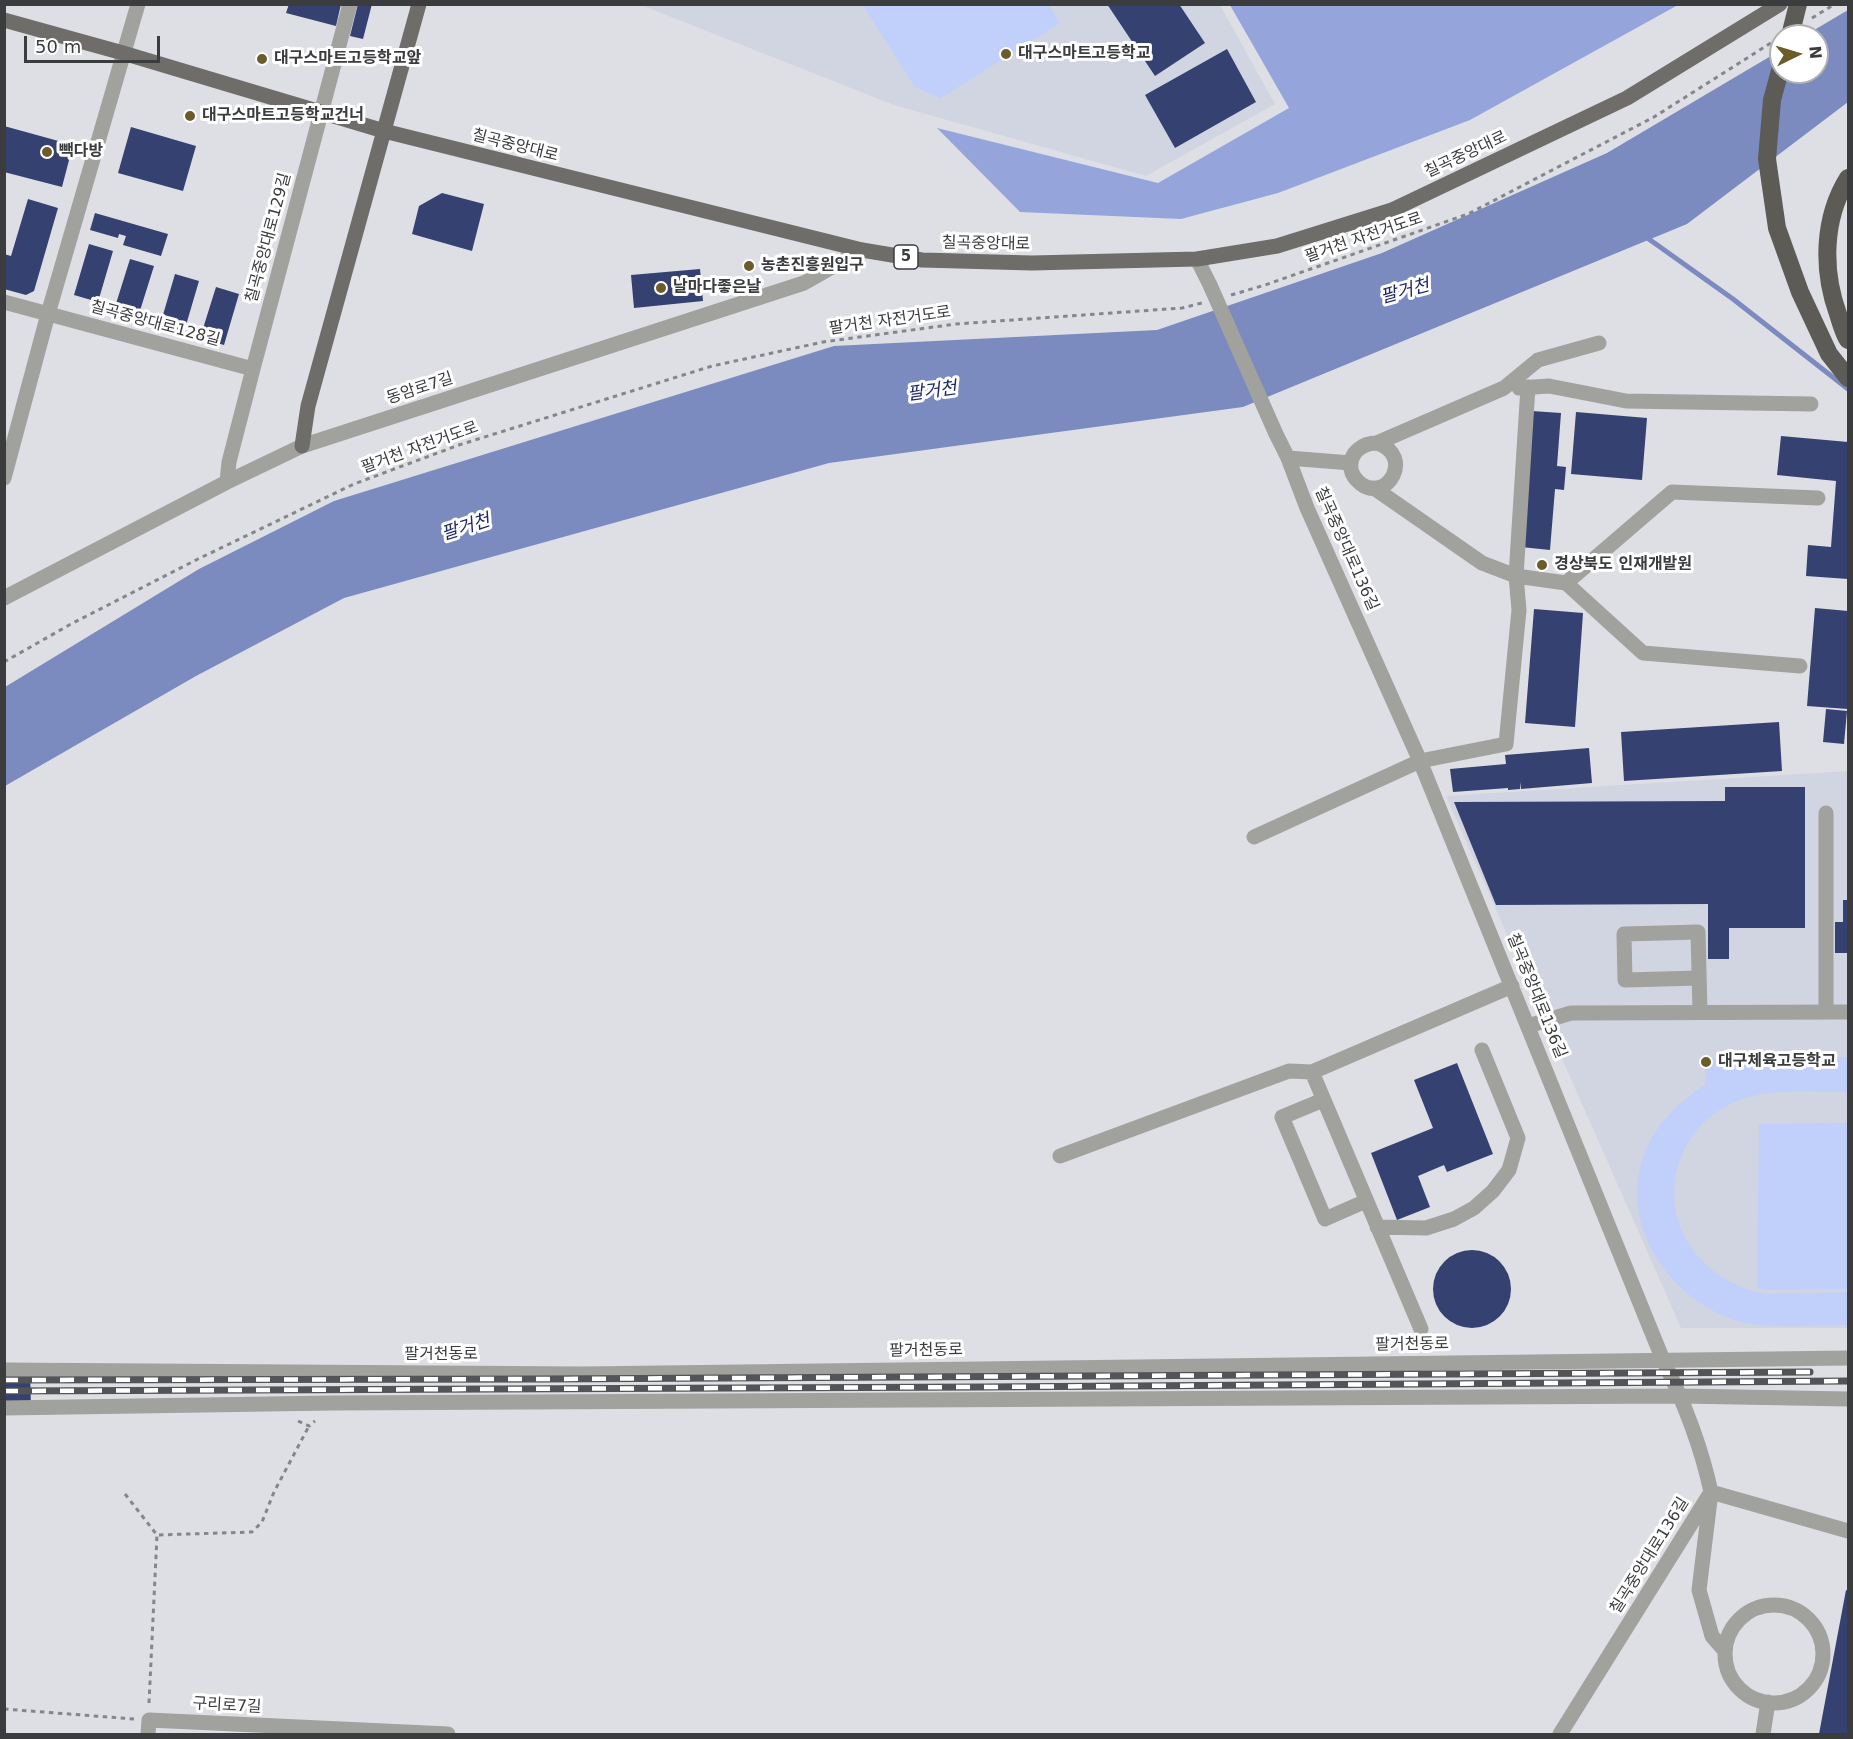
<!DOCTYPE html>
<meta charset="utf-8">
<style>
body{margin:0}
#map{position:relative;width:1853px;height:1739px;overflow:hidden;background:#dddfe4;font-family:"DejaVu Sans",sans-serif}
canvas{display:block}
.frame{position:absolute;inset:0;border:6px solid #3b3c3e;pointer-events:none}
.north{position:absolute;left:1769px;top:24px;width:60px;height:60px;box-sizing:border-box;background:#fff;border:2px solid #b1b1b2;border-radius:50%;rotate:85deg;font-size:16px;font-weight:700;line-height:24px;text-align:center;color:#3b3c3e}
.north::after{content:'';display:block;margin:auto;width:21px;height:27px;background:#6b5c29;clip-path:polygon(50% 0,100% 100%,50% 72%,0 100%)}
.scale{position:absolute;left:24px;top:36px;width:136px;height:27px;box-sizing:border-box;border:3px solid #3b3c3e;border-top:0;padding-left:8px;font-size:18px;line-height:21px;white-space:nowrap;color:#3b3c3e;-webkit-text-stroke:4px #fff;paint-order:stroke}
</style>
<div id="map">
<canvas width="1853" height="1739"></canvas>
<div class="frame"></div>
<div class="north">N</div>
<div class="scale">50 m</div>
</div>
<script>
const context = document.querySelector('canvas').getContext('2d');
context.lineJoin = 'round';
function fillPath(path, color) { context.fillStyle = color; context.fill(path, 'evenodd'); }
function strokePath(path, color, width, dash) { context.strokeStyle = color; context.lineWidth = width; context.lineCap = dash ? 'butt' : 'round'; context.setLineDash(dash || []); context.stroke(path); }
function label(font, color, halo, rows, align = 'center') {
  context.font = font + ' "DejaVu Sans","Noto Sans KR",sans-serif'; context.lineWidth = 6; context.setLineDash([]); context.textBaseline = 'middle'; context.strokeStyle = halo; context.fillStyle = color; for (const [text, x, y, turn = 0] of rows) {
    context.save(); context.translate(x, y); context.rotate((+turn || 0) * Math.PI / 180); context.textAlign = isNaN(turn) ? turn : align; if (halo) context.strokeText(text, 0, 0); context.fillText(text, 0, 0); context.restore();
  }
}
fillPath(new Path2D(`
 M641 5H1220L1275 104 1146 176 894 105Z
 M1848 771V1328H1681L1446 796Z`), '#d0d5e1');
fillPath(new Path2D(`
 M863 5H1049L1060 23 941 98 915 87Z
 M1848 1057V1092C1809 1093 1763 1086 1727 1106 1705 1118 1692 1132 1682 1155 1657 1214 1694 1274 1753 1291 1764 1295 1777 1293 1789 1293 1809 1293 1829 1293 1848 1292V1325C1817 1325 1758 1330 1731 1319 1641 1284 1600 1173 1680 1104 1688 1097 1696 1090 1705 1085L1706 1058Z
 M1848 1123V1289L1767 1290 1757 1288 1759 1124Z`), '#c1cffb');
fillPath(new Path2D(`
 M1230 5H1678L1470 120 1278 193 1181 219 1020 212 937 128 1158 183 1289 108Z`), '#95a5dc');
fillPath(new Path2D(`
 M1848 10V102L1687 224 1243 407 829 463 344 598 196 676 5 786V687L199 569 334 501 834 346 1157 330 1382 253 1607 153 1781 50V72H1817V36H1804Z`), '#7b8abf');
strokePath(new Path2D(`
 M1646 237 1733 299 1848 389`), '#7b8abf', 5);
fillPath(new Path2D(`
 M289 4H341L336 26 286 13Z
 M358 4H372L363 39 350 36Z
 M1107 4H1179L1205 43 1155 76Z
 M1227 49 1256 102 1175 148 1145 95Z
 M4 126 73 145 62 187 4 172Z
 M131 127 196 146 183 191 118 173Z
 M442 193 484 204 472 251 412 234 419 206Z
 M28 199 58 208 34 291 26 295 4 289V254L11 256Z
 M95 213 168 234 161 256 123 245 126 236 119 234 118 238 90 230Z
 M89 244 113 251 98 302 74 295Z
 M130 259 154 266 138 317 114 310Z
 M700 269 703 301 634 308 631 275Z
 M175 274 199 281 184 332 160 325Z
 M216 287 239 294 224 345 200 338Z
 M1532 411 1561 413 1557 466 1566 467 1564 490 1555 489 1550 550 1521 547Z
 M1576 412 1647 418 1642 480 1571 474Z
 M1781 436 1848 442V579L1806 576 1808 545 1831 547 1836 481 1777 475Z
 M1815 608 1848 611V709L1807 706Z
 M1534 609 1583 613 1575 727 1525 723Z
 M1826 709 1847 711 1844 744 1823 742Z
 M1779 722 1782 771 1624 781 1621 732Z
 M1589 748 1592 783 1521 789 1520 782V789L1508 790V788L1453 792 1450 769 1506 764 1505 755Z
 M1725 787H1805V928H1729V959H1708V904L1496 905 1454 802 1725 801Z
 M1843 900H1848V953H1835V922H1843Z
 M1457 1063 1493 1154 1447 1172 1444 1165 1418 1176 1430 1207 1397 1220 1371 1153 1433 1128 1414 1080Z
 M1433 1289a39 39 0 1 1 78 0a39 39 0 1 1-78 0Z
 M5 1369H30L31 1409 5 1410Z
 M1846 1590 1848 1591V1734H1819Z`), '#354171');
strokePath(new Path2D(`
 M1812 18 1835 4
 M1231 295 1265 285 1468 214 1654 117 1774 41
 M4 662 71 624 198 559 354 484 459 445 712 366 823 342 956 324 1182 308 1202 303
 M298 1421 309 1426 315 1421
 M125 1494 157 1535 252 1532 262 1522 274 1492 309 1426
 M149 1703 157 1535
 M4 1709 134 1719`), '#848689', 3, [4.5, 4.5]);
strokePath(new Path2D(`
 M1197 259 1210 285
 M4 302 253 369
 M1519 388 1549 386 1626 401 1811 404
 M1276 434 1288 458 1307 508 1420 761 1663 1360C1684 1402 1701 1446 1711 1492L1560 1734
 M1377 443C1415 456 1387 503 1361 484 1356 480 1352 475 1351 469 1349 452 1363 443 1377 443L1504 388 1538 360 1599 343
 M1288 458 1351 463
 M4 478 48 314 138 4
 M227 482 229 462 253 369 350 4
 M1374 488 1482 563 1516 576 1566 583 1643 653 1800 666
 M1566 583 1672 492 1818 498
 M4 598 227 482 302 446 804 283 862 250
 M1826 813V1012
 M1254 837 1420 761 1506 744 1519 610 1516 576 1528 387
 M1699 978 1625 980 1624 934 1698 932 1700 1012
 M1528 1026 1571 1013 1848 1012
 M1323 1100 1282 1117 1325 1219 1366 1201
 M1060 1156 1289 1071 1312 1072
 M1377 1227 1426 1228 1454 1219 1474 1208 1493 1191 1509 1170 1518 1138 1482 1050
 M1421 1329 1312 1072 1512 986
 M4 1370 582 1374 1848 1358
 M4 1408 334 1403 1681 1396 1848 1399
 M1725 1654a49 49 0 1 1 98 0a49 49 0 1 1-98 0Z
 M1725 1651 1712 1636 1699 1590 1711 1492 1848 1531
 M148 1734 149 1720 448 1734
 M1763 1734 1768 1702`), '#a1a19e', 15);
strokePath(new Path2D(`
 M4 20 123 53 384 131 862 250 922 260 1032 263 1197 259 1277 246 1392 210 1627 98 1780 4
 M302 446 308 406 419 4`), '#6e6d69', 15);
strokePath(new Path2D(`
 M1781 67 1772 100 1767 159 1777 228 1800 292 1829 354 1848 378
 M1848 178C1823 218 1822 270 1838 314 1841 323 1843 332 1848 340`), '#5c5b56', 18);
const rail = new Path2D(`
 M4 1380 545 1379 1810 1372
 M4 1391 984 1387 1848 1381`);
strokePath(rail, '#535457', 7);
strokePath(rail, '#fff', 4.5, [14]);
strokePath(new Path2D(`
 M1210 285 1276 434`), '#a1a19e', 15);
strokePath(new Path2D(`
 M1790 36 1798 4`), '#5c5b56', 18);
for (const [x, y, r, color] of [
 [1006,54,6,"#6b5c29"],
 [262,59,6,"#6b5c29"],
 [190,116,6,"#6b5c29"],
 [47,152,6,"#6b5c29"],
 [749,266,6,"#6b5c29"],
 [661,288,6,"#6b5c29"],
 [1542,565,6,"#6b5c29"],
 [1706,1062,6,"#6b5c29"]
]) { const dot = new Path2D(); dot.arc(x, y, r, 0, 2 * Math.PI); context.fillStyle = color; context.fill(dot); strokePath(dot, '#fff', 2); }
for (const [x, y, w] of [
 [906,257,24]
]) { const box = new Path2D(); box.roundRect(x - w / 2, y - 12, w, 24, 4.5); context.fillStyle = '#fff'; context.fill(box); strokePath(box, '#3b3c3e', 1.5); }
label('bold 15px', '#3b3c3e', null, [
 ["5",906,257]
]);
label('bold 16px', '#3b3c3e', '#fff', [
 ["대구스마트고등학교",1018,54],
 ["대구스마트고등학교앞",274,59],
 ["대구스마트고등학교건너",202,116],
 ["빽다방",59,152],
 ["농촌진흥원입구",761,266],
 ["날마다좋은날",673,288],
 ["경상북도 인재개발원",1554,565],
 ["대구체육고등학교",1718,1062]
], 'left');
label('16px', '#3b3c3e', '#fff', [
 ["칠곡중앙대로",515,146,14],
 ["칠곡중앙대로",1466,155,-25],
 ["칠곡중앙대로129길",269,238,-75],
 ["팔거천 자전거도로",1364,238,-19],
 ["칠곡중앙대로",986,244,1],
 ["팔거천 자전거도로",890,321,-8],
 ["칠곡중앙대로128길",155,324,15],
 ["동암로7길",420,389,-18],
 ["팔거천 자전거도로",420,448,-20],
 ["칠곡중앙대로136길",1346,549,66],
 ["칠곡중앙대로136길",1536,996,68],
 ["팔거천동로",1412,1345,-1],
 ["팔거천동로",926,1351,-1],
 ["팔거천동로",441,1355],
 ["칠곡중앙대로136길",1650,1556,-58],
 ["구리로7길",227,1706,3]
]);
label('italic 18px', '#1e2868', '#fff', [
 ["팔거천",1405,292,-15],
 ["팔거천",932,392,-8],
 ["팔거천",466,528,-18]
]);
</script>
